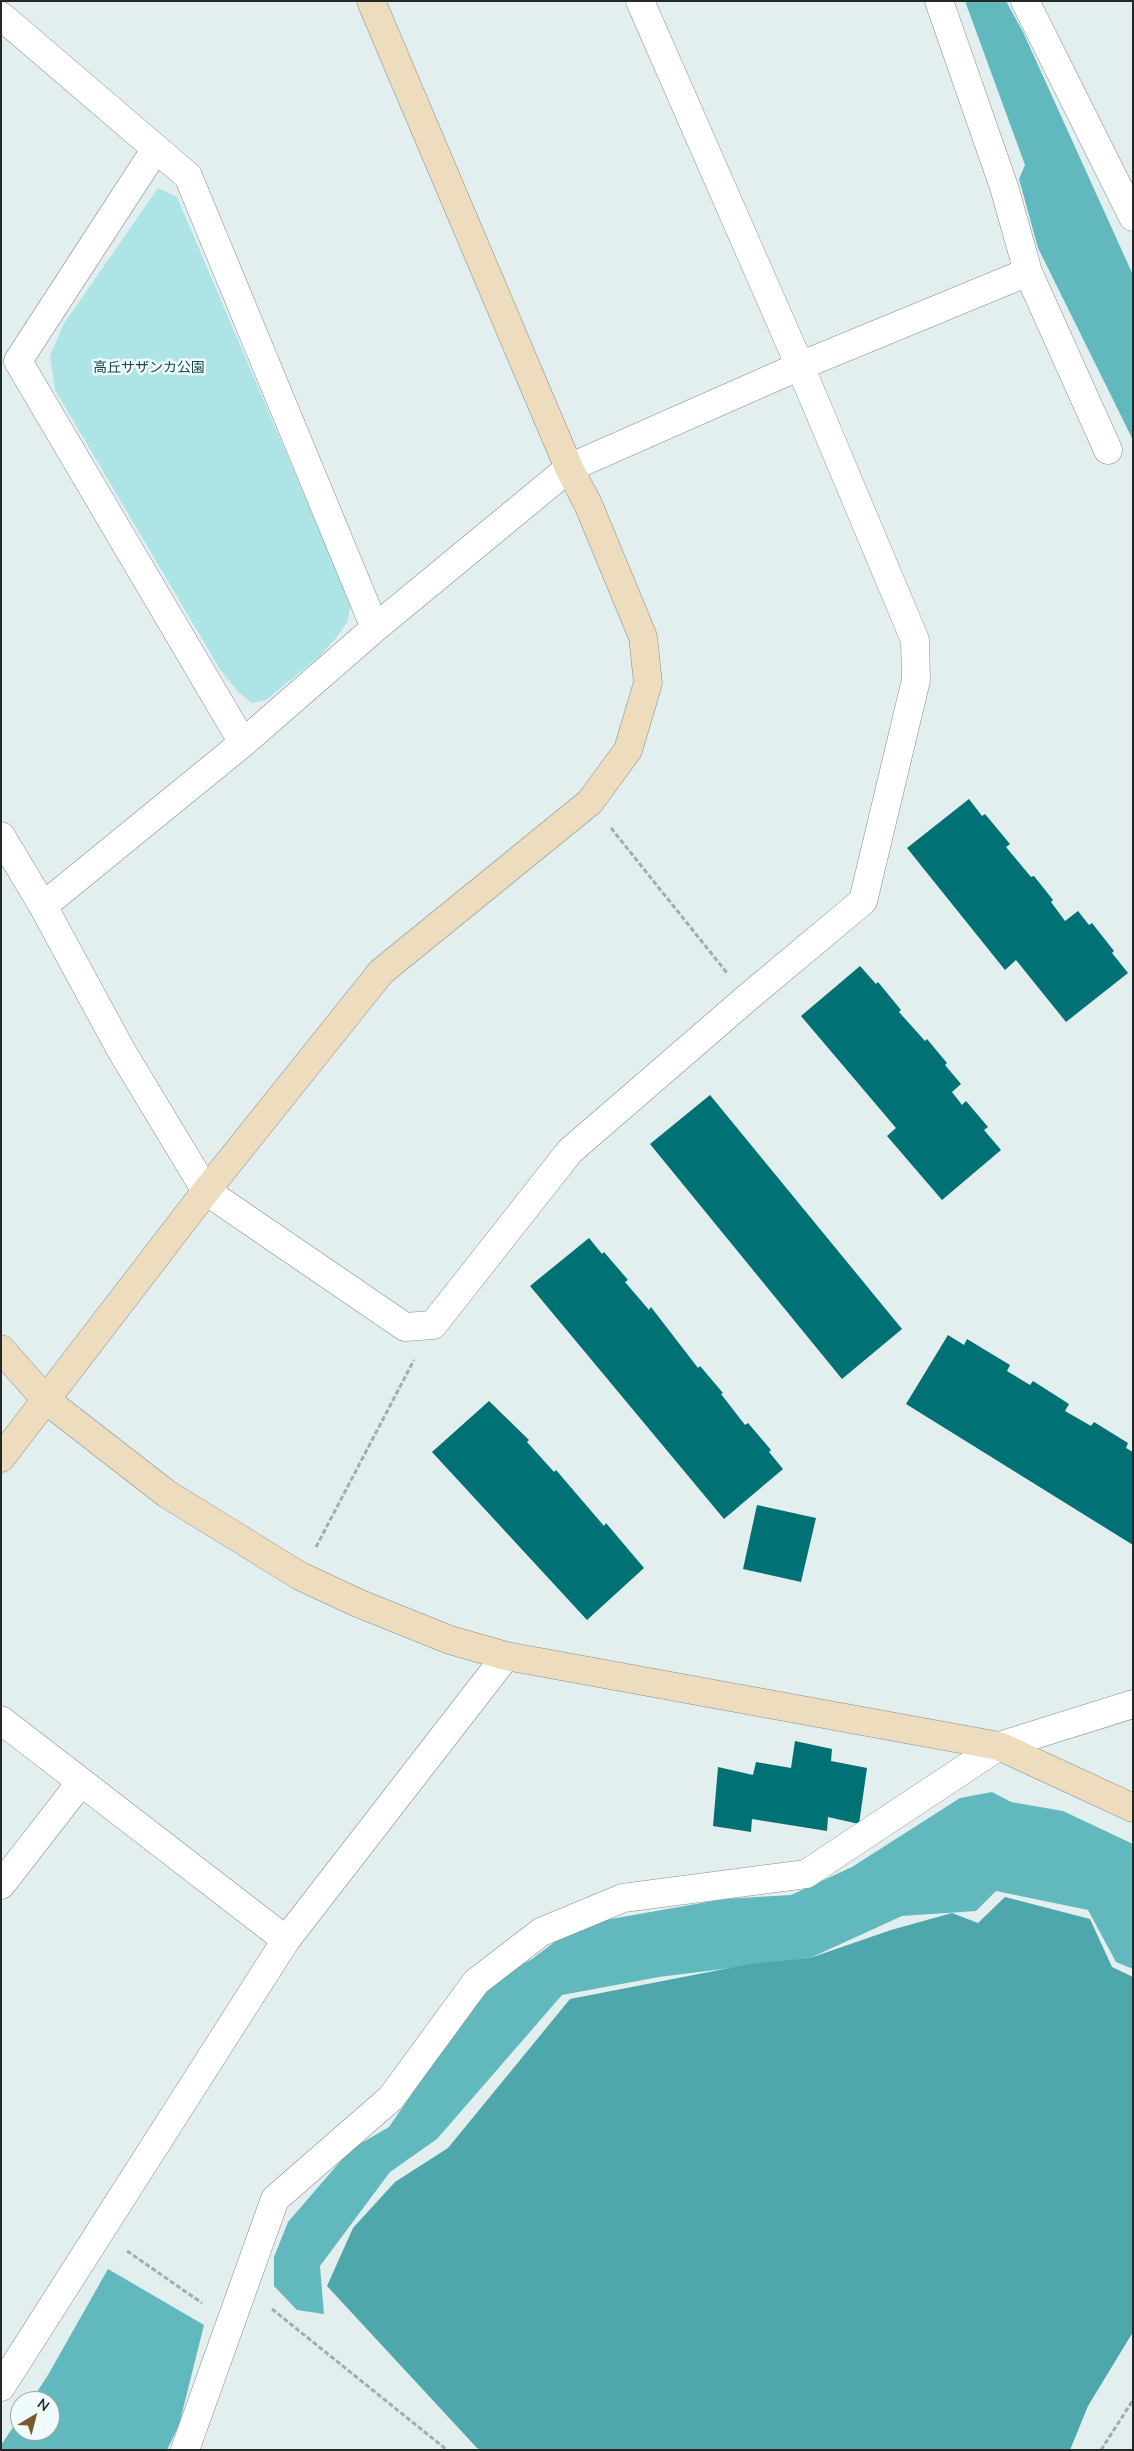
<!DOCTYPE html>
<meta charset="utf-8">
<style>
body{margin:0}
#map{position:relative;width:1134px;height:2451px;overflow:hidden;background:#e3eeef;font-family:Mulish,sans-serif}
canvas{display:block}
.frame{position:absolute;inset:0;border:2px solid #242828;pointer-events:none}
.north{position:absolute;left:10px;top:2391px;width:50px;height:50px;box-sizing:border-box;background:#f0fcfc;border:1px solid #9ea7a7;border-radius:50%;rotate:37deg;font-size:14px;font-weight:700;line-height:20px;text-align:center;color:#242828}
.north::after{content:'';display:block;margin:auto;width:18px;height:22px;background:#785a2e;clip-path:polygon(50% 0,100% 100%,50% 72%,0 100%)}
</style>
<div id="map">
<canvas width="1134" height="2451"></canvas>
<div class="frame"></div>
<div class="north">N</div>
</div>
<script>
const context = document.querySelector('canvas').getContext('2d');
context.lineJoin = 'round';
function fillPath(path, color) { context.fillStyle = color; context.fill(path, 'evenodd'); }
function strokePath(path, color, width, dash) { context.strokeStyle = color; context.lineWidth = width; context.lineCap = dash ? 'butt' : 'round'; context.setLineDash(dash || []); context.stroke(path); }
function label(font, color, halo, rows, align = 'center') {
  context.font = font + ' Mulish,"Noto Sans JP",sans-serif'; context.lineWidth = 5; context.setLineDash([]); context.textBaseline = 'middle'; context.strokeStyle = halo; context.fillStyle = color; for (const [text, x, y, turn = 0] of rows) {
    context.save(); context.translate(x, y); context.rotate((+turn || 0) * Math.PI / 180); context.textAlign = isNaN(turn) ? turn : align; if (halo) context.strokeText(text, 0, 0); context.fillText(text, 0, 0); context.restore();
  }
}
fillPath(new Path2D(`
 M158 188 177 197 351 605 347 622 336 638 320 656 266 700 252 703 239 693 221 671 55 390 50 356 63 325Z`), '#ade5e7');
fillPath(new Path2D(`
 M965 1H1006L1023 32 1133 275V440L1038 248 1019 179 1025 165Z
 M992 1792 1011 1802 1063 1811 1133 1844V1969L1116 1962 1088 1910 996 1891 976 1911 902 1916 810 1958 659 1977 562 1995 437 2139 390 2172 320 2266 324 2314 297 2310 274 2286V2257L288 2222 351 2149 389 2127 467 2014 502 1975 532 1959 577 1925 724 1899 791 1895 852 1867 960 1798Z
 M108 2269 204 2325 179 2425 167 2450H1V2445L20 2417V2431H50V2401H31L48 2375Z`), '#61b9bd');
fillPath(new Path2D(`
 M1005 1897 1090 1919 1112 1967 1133 1977V2332L1088 2406 1070 2450H482L477 2448 327 2286 353 2228 395 2182 448 2148 570 1999 750 1964 810 1958 891 1930 952 1913 978 1923Z`), '#4da7ab');
fillPath(new Path2D(`
 M969 799 982 816 985 814 1010 844 1006 847 1031 877 1034 876 1053 900 1051 902 1065 921 1078 911 1089 925 1092 923 1114 951 1112 953 1128 973 1066 1022 1016 960 1005 970 907 848Z
 M860 966 876 984 878 982 901 1010 899 1012 925 1041 927 1039 947 1063 945 1065 961 1084 952 1092 962 1105 966 1101 988 1127 984 1130 1001 1150 942 1200 887 1136 896 1128 801 1016Z
 M710 1095 902 1329 842 1379 650 1144Z
 M589 1238 602 1254 604 1252 628 1280 625 1282 649 1310 651 1307 698 1368 700 1366 723 1393 721 1394 745 1425 748 1423 771 1450 769 1452 783 1469 724 1519 530 1286Z
 M948 1335 964 1345 967 1339 1010 1365 1007 1371 1030 1385 1033 1381 1069 1404 1065 1411 1091 1426 1094 1422 1128 1443 1126 1448 1133 1452V1545L906 1404Z
 M489 1401 529 1440 527 1442 554 1472 556 1470 604 1526 606 1523 644 1568 587 1620 432 1452Z
 M757 1505 816 1518 801 1582 743 1569Z
 M795 1741 832 1749 831 1761 867 1768 859 1824 828 1817 827 1831 752 1819 751 1832 713 1826 718 1767 753 1775 756 1762 791 1768Z`), '#007175');
const street = new Path2D(`
 M939 1 1004 187 1028 272 1108 450
 M1025 1 1133 217
 M1 16 188 176 375 628 243 743 43 906
 M155 150 18 361 243 743
 M375 628 569 468 800 366 1028 272
 M1 836 43 906 121 1050 206 1191 405 1327 433 1325 570 1151 747 998 863 901 916 680 915 640 800 366 640 1
 M1 1720 286 1940
 M1 1885 81 1782
 M1 2387 286 1940 506 1656
 M185 2450 275 2199 391 2098 476 1982 541 1932 623 1898 806 1874 999 1746 1133 1704`);
const secondary = new Path2D(`
 M1 1349 46 1400 167 1494 300 1576 358 1603 450 1640 506 1656 999 1746 1133 1808
 M1 1458 206 1191 381 972 590 802 628 750 648 683 643 637 588 504 569 468 371 1`);
strokePath(street, '#858f8f', 29);
strokePath(secondary, '#858f8f', 29);
strokePath(new Path2D(`
 M611 828 727 973
 M316 1547 414 1360
 M127 2251 202 2303
 M272 2309 447 2450
 M1101 2450 1133 2400`), '#a4acad', 3, [5, 2.5]);
strokePath(street, '#fff', 28);
strokePath(secondary, '#eedcbe', 28);
label('14px', '#20494b', '#f0fcfc', [
 ["高丘サザンカ公園",149,368]
]);
</script>
